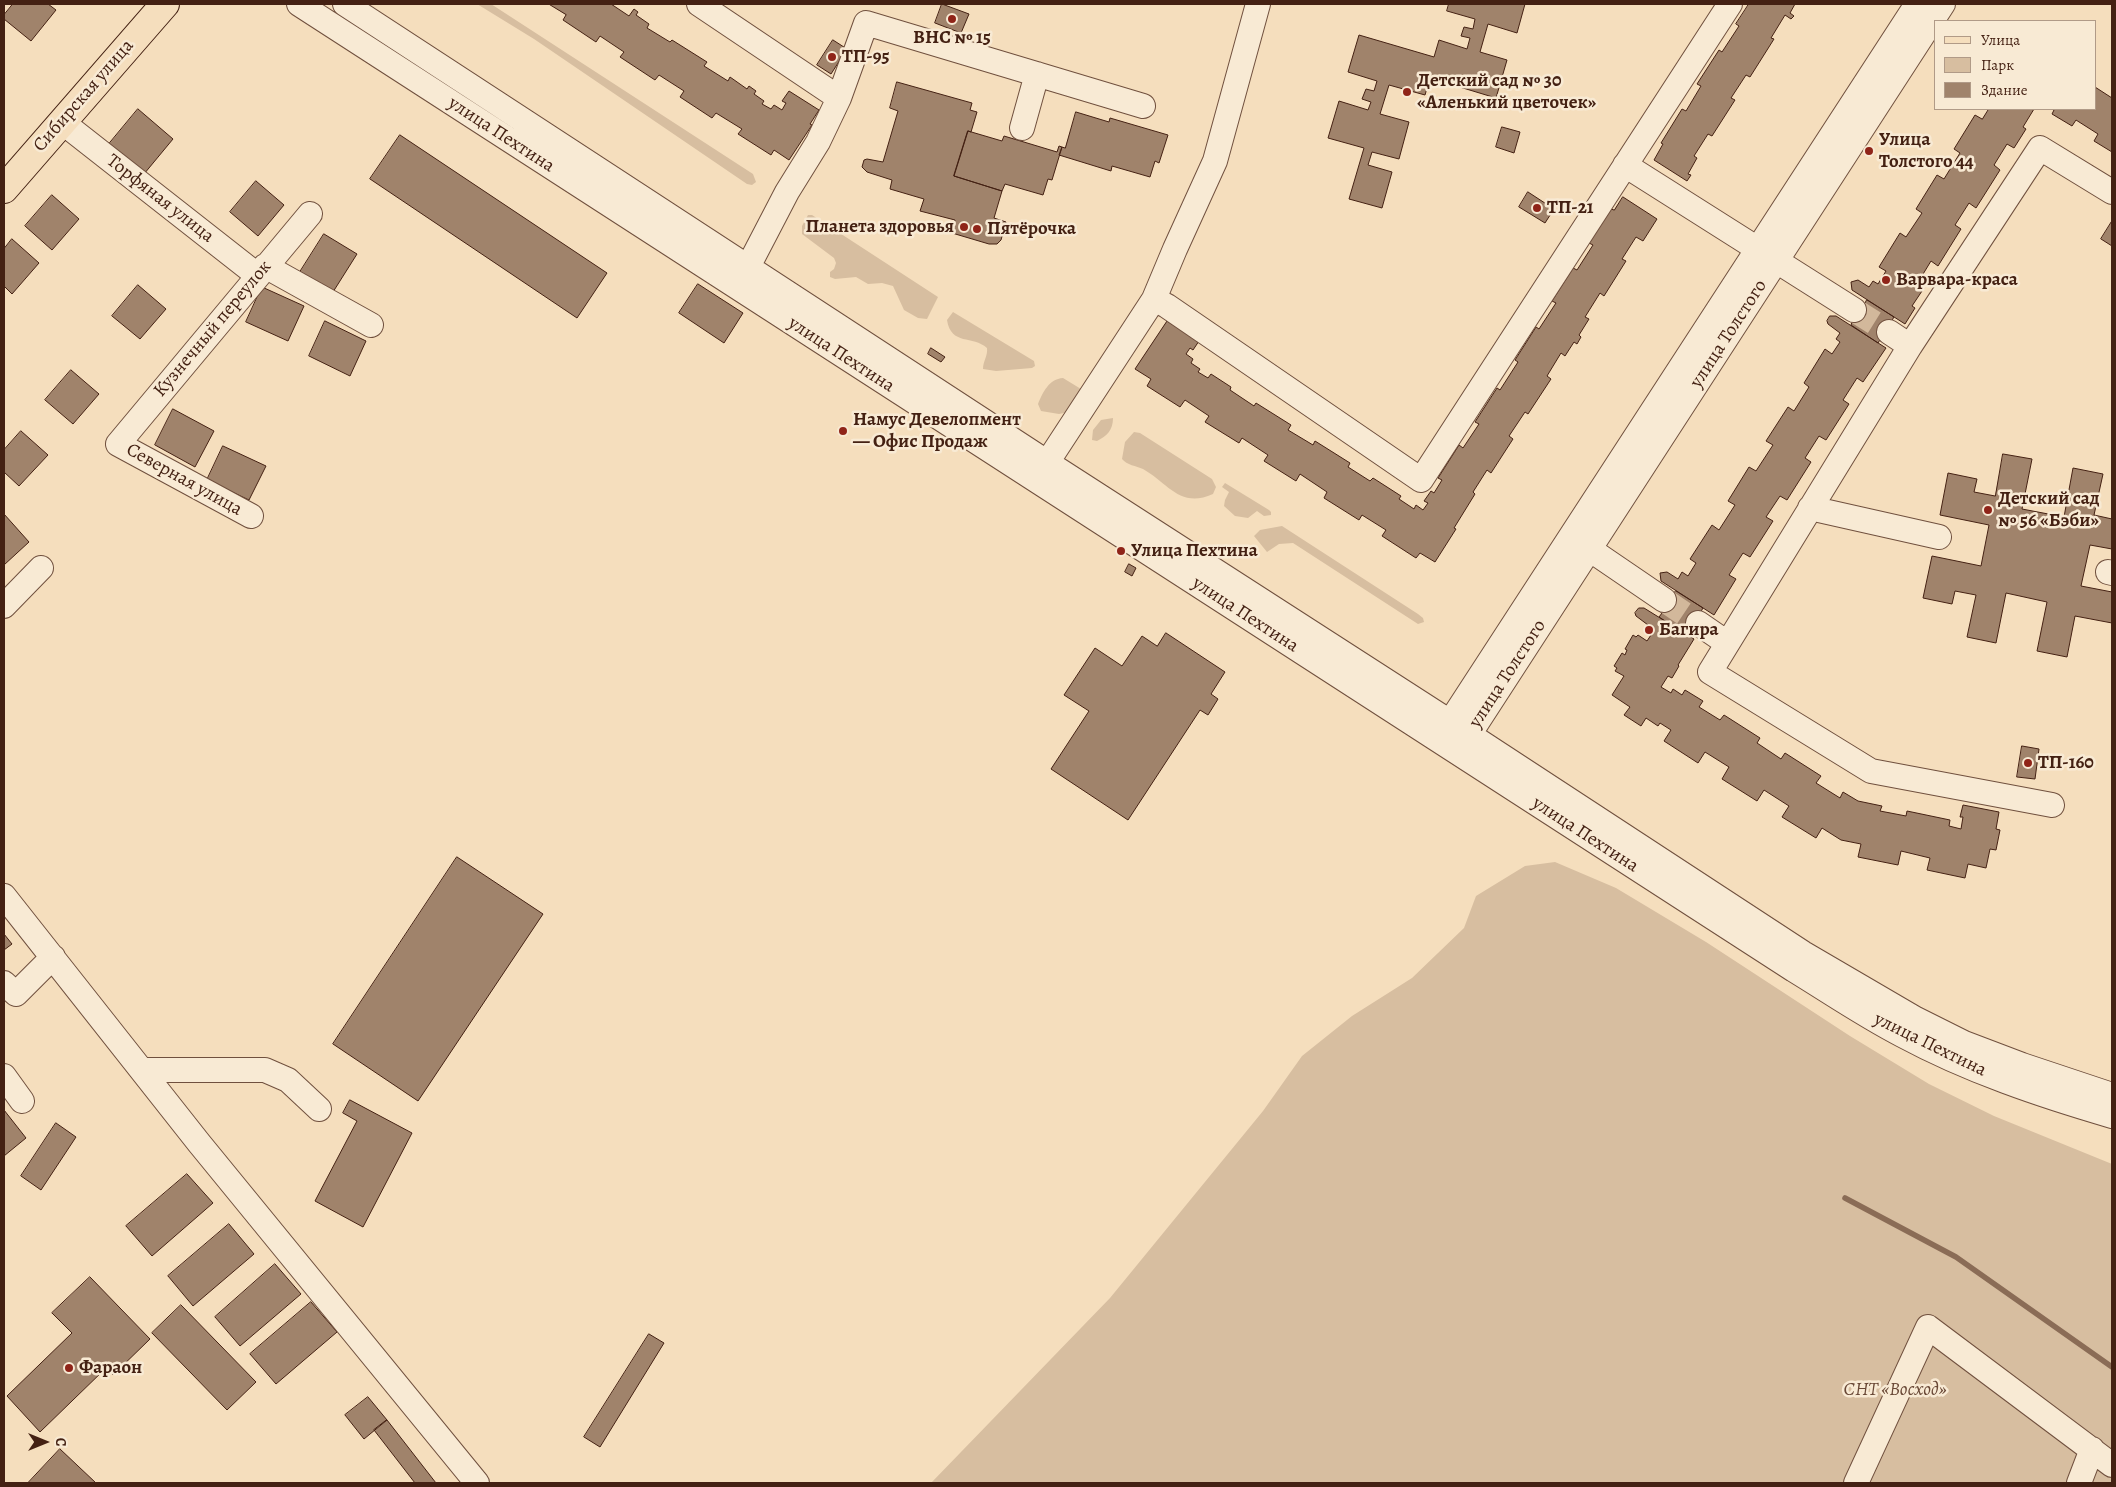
<!DOCTYPE html>
<meta charset="utf-8">
<style>
body{margin:0}
#map{position:relative;width:2116px;height:1487px;overflow:hidden;background:#f5debd;font-family:Alegreya,serif}
canvas{display:block}
.frame{position:absolute;inset:0;border:5px solid #442113;pointer-events:none}
.legend{position:absolute;left:1934px;top:20px;width:162px;height:90px;box-sizing:border-box;background:#f8ead4;border:1px solid #b09a87;margin:0;padding:6px 9px;list-style:none;font-size:15px;color:#442113}
.legend li{display:flex;align-items:center;gap:10px;height:25px}
.legend b{width:25px;border:1px solid #b09a87}
.north{position:absolute;left:20px;top:1417px;width:50px;height:50px;-webkit-text-stroke:4px #f8ead4;paint-order:stroke;rotate:90deg;font-size:14px;font-weight:700;line-height:20px;text-align:center;color:#442113}
.north::after{content:'';display:block;margin:auto;width:18px;height:22px;background:#442113;clip-path:polygon(50% 0,100% 100%,50% 72%,0 100%)}
</style>
<div id="map">
<canvas width="2116" height="1487"></canvas>
<div class="frame"></div>
<ul class="legend">
<li><b style="height:6px;background:#f5debd"></b>Улица</li>
<li><b style="height:14px;background:#d7bea0"></b>Парк</li>
<li><b style="height:14px;background:#a0836b"></b>Здание</li>
</ul>
<div class="north">С</div>
</div>
<script>
const context = document.querySelector('canvas').getContext('2d');
context.lineJoin = 'round';
function fillPath(path, color) { context.fillStyle = color; context.fill(path, 'evenodd'); }
function strokePath(path, color, width, dash) { context.strokeStyle = color; context.lineWidth = width; context.lineCap = dash ? 'butt' : 'round'; context.setLineDash(dash || []); context.stroke(path); }
function label(font, color, halo, rows, align = 'center') {
  context.font = font + ' Alegreya,serif'; context.lineWidth = 5; context.setLineDash([]); context.textBaseline = 'middle'; context.strokeStyle = halo; context.fillStyle = color; for (const [text, x, y, turn = 0] of rows) {
    context.save(); context.translate(x, y); context.rotate((+turn || 0) * Math.PI / 180); context.textAlign = isNaN(turn) ? turn : align; if (halo) context.strokeText(text, 0, 0); context.fillText(text, 0, 0); context.restore();
  }
}
fillPath(new Path2D(`
 M477 4H491L753 174 756 182 752 185 747 184 534 39Z
 M808 215H812L938 297 927 319 918 318 904 310 893 286 882 283 868 284 856 277 835 279 830 277V272L834 269 836 263 834 258 802 234V226Z
 M953 312 1034 361 1035 366 1032 368 996 371 983 369C983 361 988 356 987 348 973 335 951 346 947 320Z
 M1063 378 1081 389 1073 411 1059 414 1041 411 1038 404C1043 392 1049 379 1063 378Z
 M1113 418C1113 430 1107 436 1097 441L1092 440 1093 430 1101 420Z
 M1134 432 1140 433 1212 479 1216 487 1213 494C1180 509 1168 483 1143 469 1136 466 1127 465 1122 459L1125 442Z
 M1225 483 1269 510 1271 512V515L1264 516 1257 511 1248 518 1235 516 1224 506 1225 500 1229 492 1222 487Z
 M1282 526 1418 614 1423 618 1424 622 1418 624 1293 543 1279 544 1267 552 1254 536 1260 530Z
 M1555 862 1616 888 1706 942 1850 1036 1929 1084 1994 1116 2112 1164V1483H931L1110 1298 1263 1111 1302 1056 1352 1016 1412 978 1464 928 1476 896 1525 866Z`), '#d7bea0');
strokePath(new Path2D(`
 M1845 1198 1956 1257 2112 1367`), '#8a6c56', 5.5);
const building = new Path2D(`
 M13 4H48L56 10 31 41 4 19V15Z
 M549 4H611L629 16 634 9 638 12 636 15 649 24 647 28 670 42 672 40 707 62 704 66 728 81 730 77 747 89 749 86 756 91 754 94 764 101 762 104 771 109 774 105 782 110 786 103 782 101 789 91 819 110 810 124 812 125 789 160 774 150 771 155 738 134 742 129 716 113 712 118 680 97 684 91 659 75 655 80 620 57 624 52 600 36 596 42 563 20 566 15Z
 M942 4 969 14 961 33 935 23Z
 M1449 4H1525L1517 33 1488 24 1480 52 1507 60 1496 98 1430 78 1425 95 1389 85 1380 114 1409 122 1399 159 1372 152 1368 165 1392 172 1382 208 1349 199 1364 148 1328 138 1339 101 1368 110 1371 102 1362 99 1366 89 1374 91 1377 81 1348 72 1359 35 1434 57 1439 40 1467 49 1470 38 1461 36 1464 27 1473 29 1475 19 1447 11Z
 M1749 4H1795L1790 13 1794 16 1791 19 1785 15 1771 38 1774 39 1750 77 1746 75 1731 98 1735 100 1712 136 1708 134 1694 156 1697 158 1688 174 1691 175 1687 181 1654 160 1663 144 1661 143 1682 109 1686 111 1701 86 1697 84 1719 50 1722 52 1739 26 1736 24Z
 M833 40 847 49 831 74 817 65Z
 M897 82 972 103 970 110 977 112 971 132 968 131 954 176 1002 191 994 218 1006 222 1001 240 997 244H989L952 233 955 220 920 211 924 199 890 189 892 180 867 172 862 167 864 160 867 159 883 162 898 111 890 108Z
 M2095 87 2112 98V152L2094 141 2098 134 2076 120 2072 126 2052 114 2054 110 2052 109H2095Z
 M138 109 173 139 144 174 109 144Z
 M1989 109H2034L2023 127 2026 129 2014 148 2007 144 1994 165 2000 170 1976 208 1969 203 1955 225 1961 229 1938 266 1931 261 1917 284 1924 288 1912 306 1915 308 1905 324 1852 290 1851 282 1858 280 1869 287 1873 281 1878 284 1886 271 1879 267 1900 233 1906 237 1922 213 1916 209 1937 175 1944 179 1960 153 1954 149 1975 115 1982 119Z
 M1076 112 1109 122 1110 118 1168 135 1159 163 1155 161 1150 177 1112 166 1111 171 1059 155 1062 147 1065 148Z
 M1502 127 1520 132 1514 153 1496 147Z
 M968 131 1002 141 1004 136 1057 152 1059 146 1062 147 1052 180 1048 179 1043 195 1005 184 1002 191 954 176Z
 M400 135 607 273 577 318 370 179Z
 M256 181 284 205 258 236 230 212Z
 M1528 192 1554 209 1545 223 1519 207Z
 M52 195 79 219 52 250 25 226Z
 M1623 197 1657 219 1643 241 1636 237 1622 259 1626 261 1604 296 1600 293 1585 317 1589 319 1579 335 1581 337 1577 344 1574 342 1565 356 1561 353 1547 376 1551 379 1528 414 1525 412 1509 436 1513 439 1491 473 1487 470 1473 492 1475 494 1454 528 1456 529 1435 562 1420 553 1416 558 1382 536 1386 530 1362 515 1359 520 1324 498 1327 492 1300 474 1296 481 1264 461 1268 455 1242 438 1239 443 1205 422 1209 416 1185 400 1180 407 1147 386 1151 379 1135 369 1167 321 1199 341 1193 350 1190 348 1186 354 1193 359 1191 363 1200 369 1198 372 1208 378 1211 374 1231 387 1230 390 1254 406 1256 403 1291 425 1288 430 1313 445 1315 441 1350 463 1348 467 1370 481 1373 478 1401 496 1399 499 1414 509 1416 505 1423 510 1428 503 1424 501 1431 491 1434 493 1442 480 1438 478 1459 445 1463 448 1479 424 1475 422 1497 388 1500 390 1518 362 1515 360 1536 327 1539 329 1556 303 1552 301 1573 268 1577 270 1593 245 1589 243 1611 209 1614 210Z
 M2112 221V246L2101 239Z
 M324 234 357 254 333 292 300 272Z
 M12 239 39 263 12 294 4 286V249Z
 M698 284 743 313 724 343 679 313Z
 M138 285 166 309 140 339 112 316Z
 M262 287 304 306 288 341 246 322Z
 M1867 300 1894 317 1878 343 1851 325 1860 301 1864 304Z
 M1830 316H1836L1886 348 1863 382 1857 378 1843 400 1849 404 1826 440 1819 436 1805 458 1811 462 1787 500 1780 496 1766 517 1773 521 1750 557 1743 553 1729 575 1736 579 1714 615 1661 581 1660 573 1667 572 1678 579 1682 572 1688 576 1696 563 1690 559 1712 525 1719 530 1735 505 1728 501 1749 467 1756 471 1773 445 1766 441 1788 407 1794 411 1809 387 1804 383 1825 349 1832 354 1840 342 1836 339 1840 333 1828 324 1827 321Z
 M325 321 366 341 350 376 309 356Z
 M931 348 945 357 941 362 928 354Z
 M71 370 99 394 73 424 45 400Z
 M173 409 214 431 195 467 155 445Z
 M21 431 48 455 19 486 4 472V450Z
 M223 446 266 466 249 500 207 480Z
 M2003 454 2032 459 2022 509 2064 517 2073 468 2103 474 2094 515 2112 519V549L2090 545 2081 586 2112 592V623L2075 616 2067 657 2037 651 2047 602 2006 593 1996 643 1967 637 1976 595 1955 591 1952 604 1923 598 1932 556 1981 566 1989 525 1940 515 1948 473 1977 479 1974 492 1995 496Z
 M4 514 29 542 4 565Z
 M1129 564 1136 568 1132 576 1125 572Z
 M1676 591 1703 608 1687 635 1659 617 1662 613 1658 610Z
 M1639 608H1644L1694 639 1678 665 1679 666 1672 678 1668 676 1661 687 1671 693 1673 689 1682 695 1685 690 1703 701 1699 707 1720 720 1724 715 1760 738 1757 743 1781 759 1785 753 1821 776 1816 783 1840 798 1843 792 1858 801 1882 806 1880 811 1906 816 1907 811 1950 820 1949 826 1961 829 1963 817H1960L1963 805 1999 812 1996 829 2000 830 1996 850 1990 849 1986 868 1968 864 1965 878 1927 870 1930 858 1901 851 1898 865 1858 857 1861 844 1841 840 1822 828 1816 838 1782 817 1789 806 1764 790 1757 801 1722 779 1729 767 1705 752 1698 763 1664 741 1671 730 1660 723 1658 726 1646 718 1641 726 1624 715 1630 707 1612 695 1624 676 1615 671 1617 668 1614 666 1622 653 1625 655 1627 650 1625 649 1633 635 1636 637 1638 635 1647 641 1651 635 1645 631 1648 625 1636 616 1635 613Z
 M1166 633 1225 672 1211 694 1218 699 1208 715 1200 710 1128 820 1051 769 1089 711 1064 695 1095 648 1122 666 1142 636 1157 646Z
 M2022 746 2039 749 2035 779 2017 777Z
 M457 857 543 914 418 1101 333 1044Z
 M4 934 12 944 4 950Z
 M350 1100 412 1133 363 1227 315 1201 357 1121 343 1113Z
 M4 1110 26 1138 4 1156Z
 M56 1123 76 1137 41 1190 21 1176Z
 M187 1174 213 1203 152 1256 126 1226Z
 M229 1224 254 1254 193 1306 168 1276Z
 M275 1264 301 1294 240 1346 215 1317Z
 M90 1277 150 1339 113 1375 106 1368 40 1432 7 1396 72 1333 52 1313Z
 M311 1302 337 1332 276 1384 250 1354Z
 M181 1305 256 1382 227 1410 152 1333Z
 M649 1334 664 1343 600 1447 584 1437Z
 M368 1397 387 1420 364 1439 345 1415Z
 M387 1420 436 1483H415L374 1430Z
 M60 1449 96 1483H28Z`);
fillPath(building, '#a0836b');
strokePath(building, '#442113', 1);
strokePath(new Path2D(`
 M1854 310 1889 332
 M1664 600 1698 623`), '#d2b89b', 24, [24, 12]);
const minor = new Path2D(`
 M299 4 1794 970C1830 992 1865 1016 1902 1035 1969 1071 2040 1095 2112 1116
 M345 4 1048 463 1450 722 1803 953 1916 1019 1964 1043 2022 1065 2112 1095
 M699 4 839 98 818 142 787 192 748 267 739 279
 M839 98 866 23 1143 106
 M62 122 257 275
 M1022 128 1037 74
 M1625 165 1854 310
 M265 266 371 325
 M1154 299 1175 249 1215 161 1258 4
 M1889 332 1910 346 1710 672 1871 771 2052 805
 M1910 346 2040 148 2112 192
 M1039 475 1154 299 1167 306 1421 480 1730 4
 M1810 508 1939 537
 M251 516 118 444 310 214
 M1576 540 1664 600
 M2108 572 2112 573
 M4 606 41 568
 M1698 623 1727 643
 M1448 737 1450 722 1917 4
 M1455 742 1469 735 1943 4
 M4 896 199 1143 477 1483
 M4 983 16 994 53 957
 M142 1070H265L288 1080 319 1109
 M4 1076 22 1101
 M1856 1483 1928 1327 2112 1465
 M2079 1483 2092 1449`);
const major = new Path2D(`
 M4 189 165 4`);
strokePath(minor, '#70503e', 26);
strokePath(major, '#442113', 30);
strokePath(minor, '#f8ead4', 24);
strokePath(major, '#f5debd', 28);
for (const [x, y, r, color] of [
 [952,19,5,"#8f2418"],
 [832,57,5,"#8f2418"],
 [1407,92,5,"#8f2418"],
 [1869,151,5,"#8f2418"],
 [1537,208,5,"#8f2418"],
 [964,227,5,"#8f2418"],
 [977,229,5,"#8f2418"],
 [1886,280,5,"#8f2418"],
 [843,431,5,"#8f2418"],
 [1988,510,5,"#8f2418"],
 [1121,551,5,"#8f2418"],
 [1649,630,5,"#8f2418"],
 [2028,763,5,"#8f2418"],
 [69,1368,5,"#8f2418"]
]) { const dot = new Path2D(); dot.arc(x, y, r, 0, 2 * Math.PI); context.fillStyle = color; context.fill(dot); strokePath(dot, '#f8ead4', 2); }
label('bold 19px', '#442113', '#f8ead4', [
 ["ВНС № 15",952,38,"center"],
 ["ТП-95",842,57],
 ["Детский сад № 30",1417,81],
 ["«Аленький цветочек»",1417,103],
 ["Улица",1879,140],
 ["Толстого 44",1879,162],
 ["ТП-21",1547,208],
 ["Планета здоровья",954,227,"right"],
 ["Пятёрочка",987,229],
 ["Варвара-краса",1896,280],
 ["Намус Девелопмент",853,420],
 ["— Офис Продаж",853,442],
 ["Детский сад",1998,499],
 ["№ 56 «Бэби»",1998,521],
 ["Улица Пехтина",1131,551],
 ["Багира",1659,630],
 ["ТП-160",2038,763],
 ["Фараон",79,1368]
], 'left');
label('19px', '#442113', '#f8ead4', [
 ["Сибирская улица",84,96,-49],
 ["улица Пехтина",501,135,33],
 ["Торфяная улица",160,199,38],
 ["Кузнечный переулок",213,329,-50],
 ["улица Толстого",1729,334,-57],
 ["улица Пехтина",841,355,33],
 ["Северная улица",184,480,29],
 ["улица Пехтина",1245,615,33],
 ["улица Толстого",1508,674,-57],
 ["улица Пехтина",1585,835,33],
 ["улица Пехтина",1930,1045,26]
]);
label('italic 19px', '#694836', '#f8ead4', [
 ["СНТ «Восход»",1895,1390]
]);
</script>
